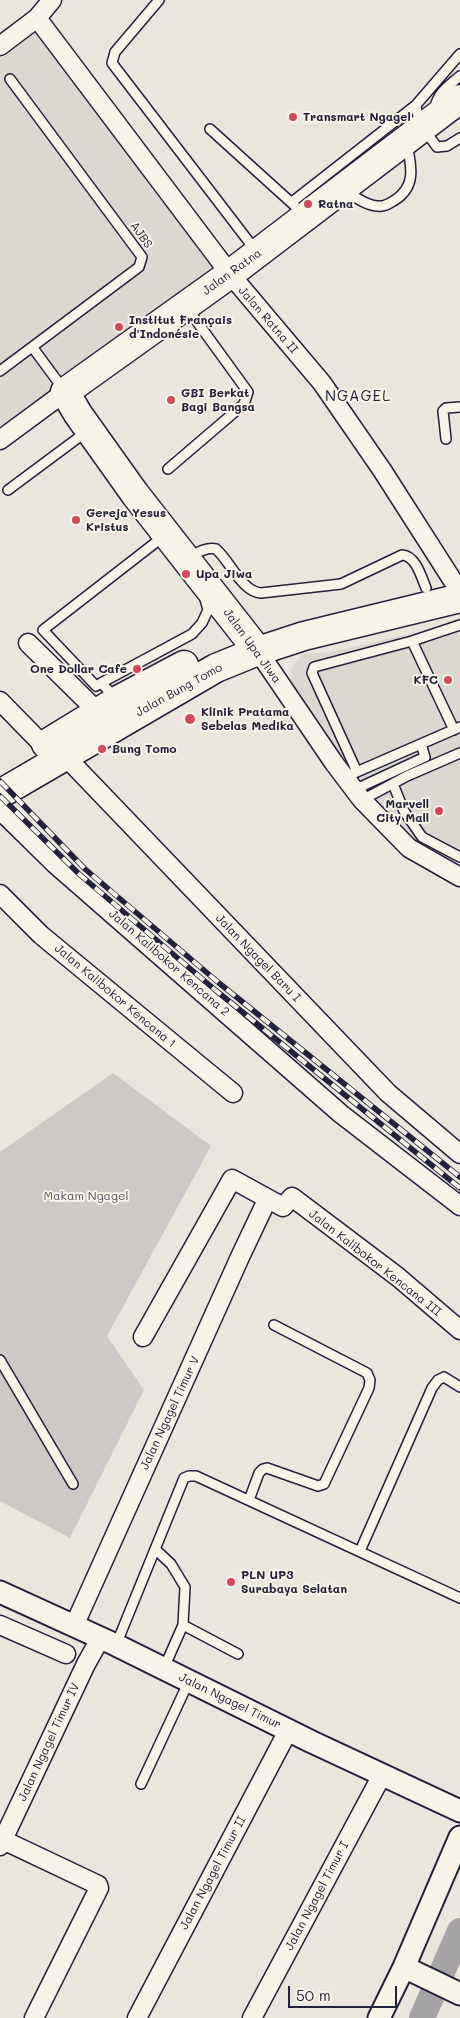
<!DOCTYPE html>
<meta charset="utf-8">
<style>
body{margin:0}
#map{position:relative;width:460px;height:2018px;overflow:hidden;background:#eae6de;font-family:Mali,sans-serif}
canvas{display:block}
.scale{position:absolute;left:288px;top:1986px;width:109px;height:22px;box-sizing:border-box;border:2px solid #22223b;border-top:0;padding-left:6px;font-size:15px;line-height:18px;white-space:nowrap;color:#22223b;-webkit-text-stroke:4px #f7f3e8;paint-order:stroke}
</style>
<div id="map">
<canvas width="460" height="2018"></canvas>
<div class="scale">50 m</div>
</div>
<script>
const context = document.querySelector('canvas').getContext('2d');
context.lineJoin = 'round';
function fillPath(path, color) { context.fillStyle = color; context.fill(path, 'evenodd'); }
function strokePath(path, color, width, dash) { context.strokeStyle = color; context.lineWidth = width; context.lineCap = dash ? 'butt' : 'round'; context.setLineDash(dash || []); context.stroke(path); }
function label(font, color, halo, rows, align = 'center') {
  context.font = font + ' Mali,sans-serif'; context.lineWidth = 4; context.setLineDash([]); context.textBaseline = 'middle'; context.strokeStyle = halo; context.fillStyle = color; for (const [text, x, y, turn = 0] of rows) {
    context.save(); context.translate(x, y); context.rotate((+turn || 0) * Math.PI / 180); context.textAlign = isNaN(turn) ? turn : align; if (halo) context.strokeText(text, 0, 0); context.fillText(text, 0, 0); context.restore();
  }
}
fillPath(new Path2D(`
 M43 27 226 273 0 435V59Z
 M460 622V870L445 862 407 835 377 808 294 694 290 670 302 654 331 652Z`), '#dbd8d2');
fillPath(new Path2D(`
 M113 1073 211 1146 107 1336 144 1390 70 1538 0 1501V1152Z`), '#cdc9c6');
strokePath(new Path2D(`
 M422 2018 460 1931`), '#a6a3a6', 26);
const service = new Path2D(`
 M159 0 115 52 112 63 256 251
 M460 54 416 105C417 122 427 133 437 147L447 146 460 138
 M434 111C437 93 447 87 460 76
 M210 129 295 206
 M346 191C355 197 367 206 378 206 385 207 390 203 395 200 417 186 411 165 407 144
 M292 202 416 105
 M33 348 64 390
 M0 371 139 267 142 257 10 79
 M446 439 443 411 446 408 460 407
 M168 469 244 404 248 392 187 308
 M8 490 86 432
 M187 558C197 553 205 547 216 549 230 561 242 592 261 593L341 584 402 555C416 556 421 576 426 588
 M412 641 454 730
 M101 683 192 634 202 623 208 610 205 599
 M116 698 101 683 96 686 43 630 164 536
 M357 772 312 673 314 667 412 641 460 625
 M352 774 460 727
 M393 784 404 811 422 837 460 857
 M354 790 425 757 421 744
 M362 800 407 776 460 753
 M0 1360 73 1484
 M249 1500 259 1473 263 1469 267 1468 318 1486 324 1484 369 1388 370 1380 367 1373 274 1325
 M155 1549 171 1564 185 1587 183 1625 164 1668
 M360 1551 432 1388 438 1380 444 1377 460 1387
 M183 1625 238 1654
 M116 1645 184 1478 189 1476H196L460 1598
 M141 1784 189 1681`);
const minor = new Path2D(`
 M37 18 230 274 322 383 382 470 453 581
 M0 46 37 18 52 0
 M0 440 65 392
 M28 643 98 712
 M258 651 334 763 362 800 409 848 460 877
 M0 701 44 746
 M64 755 388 1093 460 1154
 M0 810 55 864 341 1114 460 1206
 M0 894 41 935 233 1093
 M143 1337 232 1179 283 1207 292 1197 398 1277 460 1330
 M0 1625 66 1654
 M74 1626 240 1257 267 1200
 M3 1840 98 1885 99 1888 34 2018
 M0 1846 86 1664 100 1639
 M137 2018 289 1729
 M252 2018 382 1775`);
const tertiary = new Path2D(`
 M0 1592 116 1645 312 1742 460 1811
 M404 1967 460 1994
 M379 2018 404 1967 460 1837`);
const primary = new Path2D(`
 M46 744 118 700 184 665
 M0 794 216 668 258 651`);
const trunk = new Path2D(`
 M460 99 230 274 65 392 78 414 135 494 258 651 304 636 460 598`);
strokePath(service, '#22223b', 12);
strokePath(minor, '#22223b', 21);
strokePath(tertiary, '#22223b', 25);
strokePath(primary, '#22223b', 31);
strokePath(trunk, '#22223b', 31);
strokePath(service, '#f7f3e8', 9);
strokePath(minor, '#f7f3e8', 18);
strokePath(tertiary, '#f7f3e8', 21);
strokePath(primary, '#f7f3e8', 28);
strokePath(trunk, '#f7f3e8', 28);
const rail = new Path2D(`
 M0 781 85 869 219 983 460 1177
 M0 796 79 874 214 989 460 1188`);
strokePath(rail, '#22223b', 5.5);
strokePath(rail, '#f7f3e8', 4, [11]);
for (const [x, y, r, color] of [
 [293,117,5,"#d1495b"],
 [308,204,5,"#d1495b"],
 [119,327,5,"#d1495b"],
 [171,400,5,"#d1495b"],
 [76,520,5,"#d1495b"],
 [186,574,5,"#d1495b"],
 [137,669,5,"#d1495b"],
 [448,680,5,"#d1495b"],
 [190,719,6,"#d1495b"],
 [102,749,5,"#d1495b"],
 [439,811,5,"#d1495b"],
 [231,1582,5,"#d1495b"]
]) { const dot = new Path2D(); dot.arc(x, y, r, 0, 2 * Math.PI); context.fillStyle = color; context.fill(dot); strokePath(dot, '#f7f3e8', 2); }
label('bold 12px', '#22223b', '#f7f3e8', [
 ["Transmart Ngagel",303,117],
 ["Ratna",318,204],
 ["Institut Français",129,320],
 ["d'Indonésie",129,334],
 ["GBI Berkat",181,393],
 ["Bagi Bangsa",181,407],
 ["Gereja Yesus",86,513],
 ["Kristus",86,527],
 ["Upa Jiwa",196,574],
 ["One Dollar Cafe",127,669,"right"],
 ["KFC",438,680,"right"],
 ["Klinik Pratama",201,712],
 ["Sebelas Medika",201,726],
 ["Bung Tomo",112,749],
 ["Marvell",429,804,"right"],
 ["City Mall",429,818,"right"],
 ["PLN UP3",241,1575],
 ["Surabaya Selatan",241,1589]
], 'left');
label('12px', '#22223b', '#f7f3e8', [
 ["AJBS",141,235,55],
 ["Jalan Ratna",232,272,-36],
 ["Jalan Ratna II",268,320,49],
 ["Jalan Upa Jiwa",252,646,54],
 ["Jalan Bung Tomo",179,690,-29],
 ["Jalan Ngagel Baru I",258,958,46],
 ["Jalan Kalibokor Kencana 2",169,963,41],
 ["Jalan Kalibokor Kencana 1",115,996,40],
 ["Jalan Kalibokor Kencana III",375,1263,38],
 ["Jalan Ngagel Timur V",170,1413,-65],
 ["Jalan Ngagel Timur",230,1701,26],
 ["Jalan Ngagel Timur IV",49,1742,-65],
 ["Jalan Ngagel Timur II",213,1873,-62],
 ["Jalan Ngagel Timur I",317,1896,-62]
]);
label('12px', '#555465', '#f7f3e8', [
 ["Makam Ngagel",86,1196]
]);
context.letterSpacing = '1px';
label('15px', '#22223b', '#f7f3e8', [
 ["NGAGEL",358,396]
]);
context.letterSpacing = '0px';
</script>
